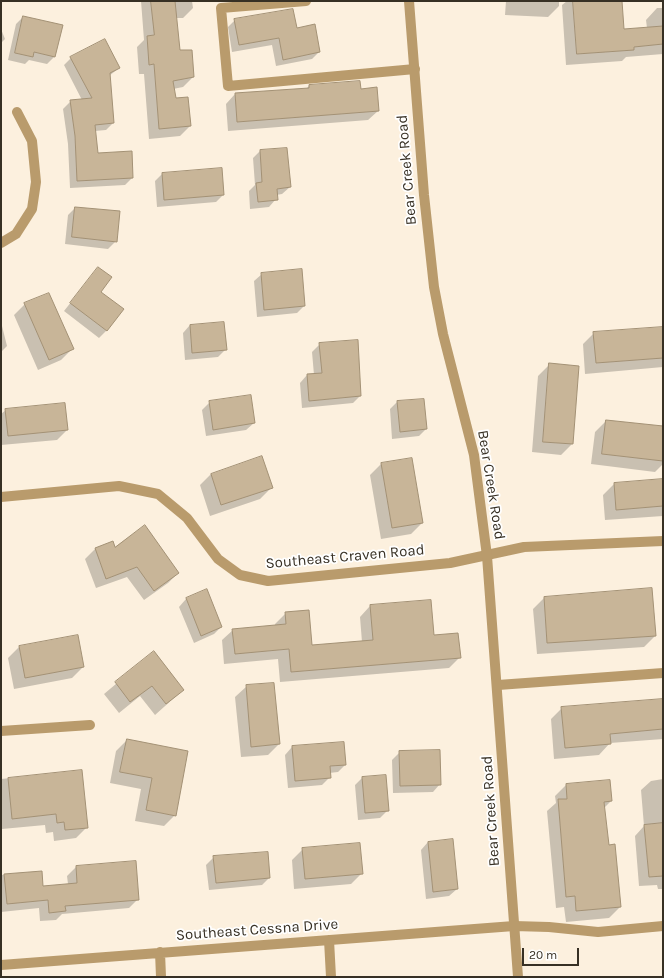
<!DOCTYPE html>
<style>
body{margin:0}
#map{position:relative;width:664px;height:978px;overflow:hidden;background:#fcf0de;font-family:Karla,sans-serif}
canvas{display:block}
.frame{position:absolute;inset:0;border:2px solid #373024;pointer-events:none}
.scale{position:absolute;left:522px;top:948px;width:57px;height:18px;box-sizing:border-box;border:2px solid #373024;border-top:0;padding-left:5px;font-size:12px;line-height:14px;white-space:nowrap;color:#373024;-webkit-text-stroke:3px #fff;paint-order:stroke}
</style>
<div id="map">
<canvas width="664" height="978"></canvas>
<div class="frame"></div>
<div class="scale">20 m</div>
</div>
<script>
const context = document.querySelector('canvas').getContext('2d');
context.lineJoin = 'round';
function fillPath(path, color) { context.fillStyle = color; context.fill(path, 'evenodd'); }
function strokePath(path, color, width, dash) { context.strokeStyle = color; context.lineWidth = width; context.lineCap = dash ? 'butt' : 'round'; context.setLineDash(dash || []); context.stroke(path); }
function label(font, color, halo, rows, align = 'center') {
  context.font = font + ' Karla,sans-serif'; context.lineWidth = 3.5; context.setLineDash([]); context.textBaseline = 'middle'; context.strokeStyle = halo; context.fillStyle = color; for (const [text, x, y, turn = 0] of rows) {
    context.save(); context.translate(x, y); context.rotate((+turn || 0) * Math.PI / 180); context.textAlign = isNaN(turn) ? turn : align; if (halo) context.strokeText(text, 0, 0); context.fillText(text, 0, 0); context.restore();
  }
}
fillPath(new Path2D(`
 M141 1H192L193 8 183 18H176L179 51 193 77 183 87 173 89 175 99 190 126 180 136 149 139 144 74H139L137 47 144 40Z
 M506 1H559V6L548 17 505 15Z
 M567 1H621L623 30 647 28 646 20 657 8H663V54L626 57 622 61 566 65 562 5Z
 M23 17 61 25 54 57 47 64 29 60 25 64 8 60 16 24Z
 M235 20 296 29 319 52 312 59 276 66 272 45 232 52 228 27Z
 M1 29 5 39 1 43Z
 M71 58 119 68 109 76 113 123 106 130 95 131 97 154 132 178 125 185 70 188 68 144 63 109 71 101 82 100 64 65Z
 M309 86 360 90 378 111 368 120 228 131 226 104 235 94 306 89Z
 M260 151 290 187 282 194 276 195V199L269 207 250 209 249 191 255 185 253 158Z
 M162 174 223 195 216 202 157 207 155 181Z
 M75 208 116 241 108 249 65 244 68 215Z
 M98 268 99 292 107 330 99 338 64 311Z
 M262 274 304 306 297 313 257 317 254 281Z
 M25 304 72 349 61 360 38 370 14 315Z
 M1 322 7 346 1 352Z
 M190 325 226 349 218 357 185 360 183 333Z
 M663 328V367L585 374 583 344 594 333Z
 M320 344 360 396 353 403 302 408 300 383 307 375H314L312 352Z
 M549 365 572 444 561 455 532 452 538 376Z
 M210 402 254 423 246 430 206 436 202 410Z
 M397 402 426 429 419 436 392 439 390 409Z
 M6 410 67 430 57 440 1 445V414Z
 M606 421 663 427V464L655 472 591 464 595 432Z
 M381 464 422 523 411 534 381 539 370 475Z
 M211 474 271 488 260 499 210 516 200 485Z
 M663 480V516L605 520 603 495 614 484Z
 M95 549H115L178 573 168 583 144 600 127 577 96 588 85 559Z
 M206 591 221 627 214 634 194 643 179 607 186 599Z
 M544 598 655 636 644 647 537 654 533 609Z
 M370 606 433 636 460 657 449 668 280 682 278 659 224 664 222 640 233 630 275 626V624L286 613 311 646 362 642 360 617Z
 M77 636 83 667 72 678 14 689 8 658 19 647Z
 M154 652 183 690 155 715 140 696 119 713 104 694Z
 M247 686 279 744 268 755 241 757 235 697Z
 M663 700V739L610 743 599 755 554 759 551 719 562 708Z
 M127 740 187 751 175 815 164 826 135 821 141 789 110 783 116 751Z
 M292 747 345 765 338 772 329 773 330 777 322 785 288 788 285 755Z
 M400 752 440 784 433 792 393 793 392 760Z
 M81 771 87 827 76 838 54 841 53 832 46 833 45 825 2 829 1 779Z
 M362 778 388 810 380 818 358 820 355 785Z
 M663 779V889H658L657 885 639 886 635 836 644 826 641 790 651 781Z
 M566 785 611 801 604 808 608 846 620 907 609 918 566 922 564 907 556 908 547 811 556 803 555 796Z
 M428 842 457 889 449 896 426 899 421 850Z
 M303 849 362 873 351 884 294 889 292 860Z
 M214 857 269 878 262 885 209 890 206 865Z
 M76 867 138 899 129 908 62 914 56 920 40 921 39 908 1 912V875L41 872 42 887 68 884 67 876Z`), '#0003');
const building = new Path2D(`
 M151 1H175L180 50H192L194 77 173 81 176 98 188 97 191 126 159 129 154 64 149 65 147 36 154 35Z
 M573 1H622L624 29 663 26V44L634 47V50L577 54Z
 M293 9 297 28 315 24 320 52 283 60 279 38 239 45 234 19Z
 M23 16 63 25 55 57 34 52 33 57 15 53Z
 M105 39 120 68 110 73 114 123 95 125 98 153 132 151 133 178 77 181 75 136 70 100 92 98 70 57Z
 M360 81 361 89 377 87 379 111 237 122 235 93 309 88V85Z
 M287 148 291 187 277 189 278 200 258 202 256 183 262 182 260 150Z
 M222 168 224 195 164 200 162 173Z
 M75 207 120 211 117 242 72 237Z
 M98 267 112 277 101 292 124 309 107 331 70 303Z
 M302 269 305 306 264 310 261 273Z
 M49 293 74 349 49 360 24 303Z
 M224 322 227 350 192 353 190 325Z
 M663 327V358L596 363 593 332Z
 M358 340 361 396 309 401 307 374 322 373 319 343Z
 M549 363 579 366 573 444 543 442Z
 M251 395 255 423 213 430 209 401Z
 M424 399 427 429 400 432 397 401Z
 M65 403 68 430 8 436 5 409Z
 M606 420 663 426V461L602 454Z
 M262 456 273 488 221 505 211 474Z
 M412 458 423 523 392 528 381 463Z
 M663 479V506L616 510 614 483Z
 M145 525 179 573 154 591 137 567 106 579 95 548 113 541 115 547Z
 M652 588 656 636 547 643 544 597Z
 M207 589 222 627 201 636 186 598Z
 M431 600 434 635 458 633 461 658 291 672 289 649 235 654 232 629 286 624 285 612 309 610 312 645 373 640 370 605Z
 M78 635 84 667 25 678 19 646Z
 M154 651 184 690 166 704 152 686 130 702 115 682Z
 M274 683 280 744 251 747 246 685Z
 M663 699V729L610 734 611 744 565 748 561 707Z
 M127 739 188 751 176 816 146 810 152 778 120 772Z
 M344 742 346 765 330 766 331 778 295 781 292 746Z
 M440 750 441 785 400 786 399 751Z
 M82 770 88 828 65 830 64 822 57 823 56 814 12 819 8 778Z
 M386 775 389 811 365 813 362 777Z
 M610 780 612 801 604 802 609 845 615 844 621 907 576 911 575 896 566 897 558 799H567L566 784Z
 M663 823V876L649 877 644 825Z
 M453 839 458 889 433 892 428 842Z
 M360 843 363 874 305 879 302 848Z
 M268 852 270 878 216 883 213 856Z
 M136 861 139 900 65 906 66 911 49 913 48 900 7 904 4 874 42 871 43 886 77 883 76 866Z`);
fillPath(building, '#c8b598');
strokePath(building, '#a39175', 1);
strokePath(new Path2D(`
 M306 1 221 8 228 86 415 69
 M1 243 16 234 32 209 36 182 32 141 17 112
 M1 497 119 486 158 494 187 518 218 559 240 575 268 581 450 563 524 547 663 541
 M498 685 663 673
 M1 731 90 725
 M329 940 331 977
 M160 952 161 977
 M1 965 514 926 549 927 598 932 663 926`), '#b99b6c', 10);
strokePath(new Path2D(`
 M409 1 424 195 434 287 443 334 474 455 487 556 518 977`), '#b99b6c', 10);
label('15px', '#373024', '#fff', [
 ["Bear Creek Road",407,170,-95],
 ["Bear Creek Road",491,485,81],
 ["Southeast Craven Road",345,557,-5],
 ["Bear Creek Road",491,811,-94],
 ["Southeast Cessna Drive",257,930,-4]
]);
</script>
